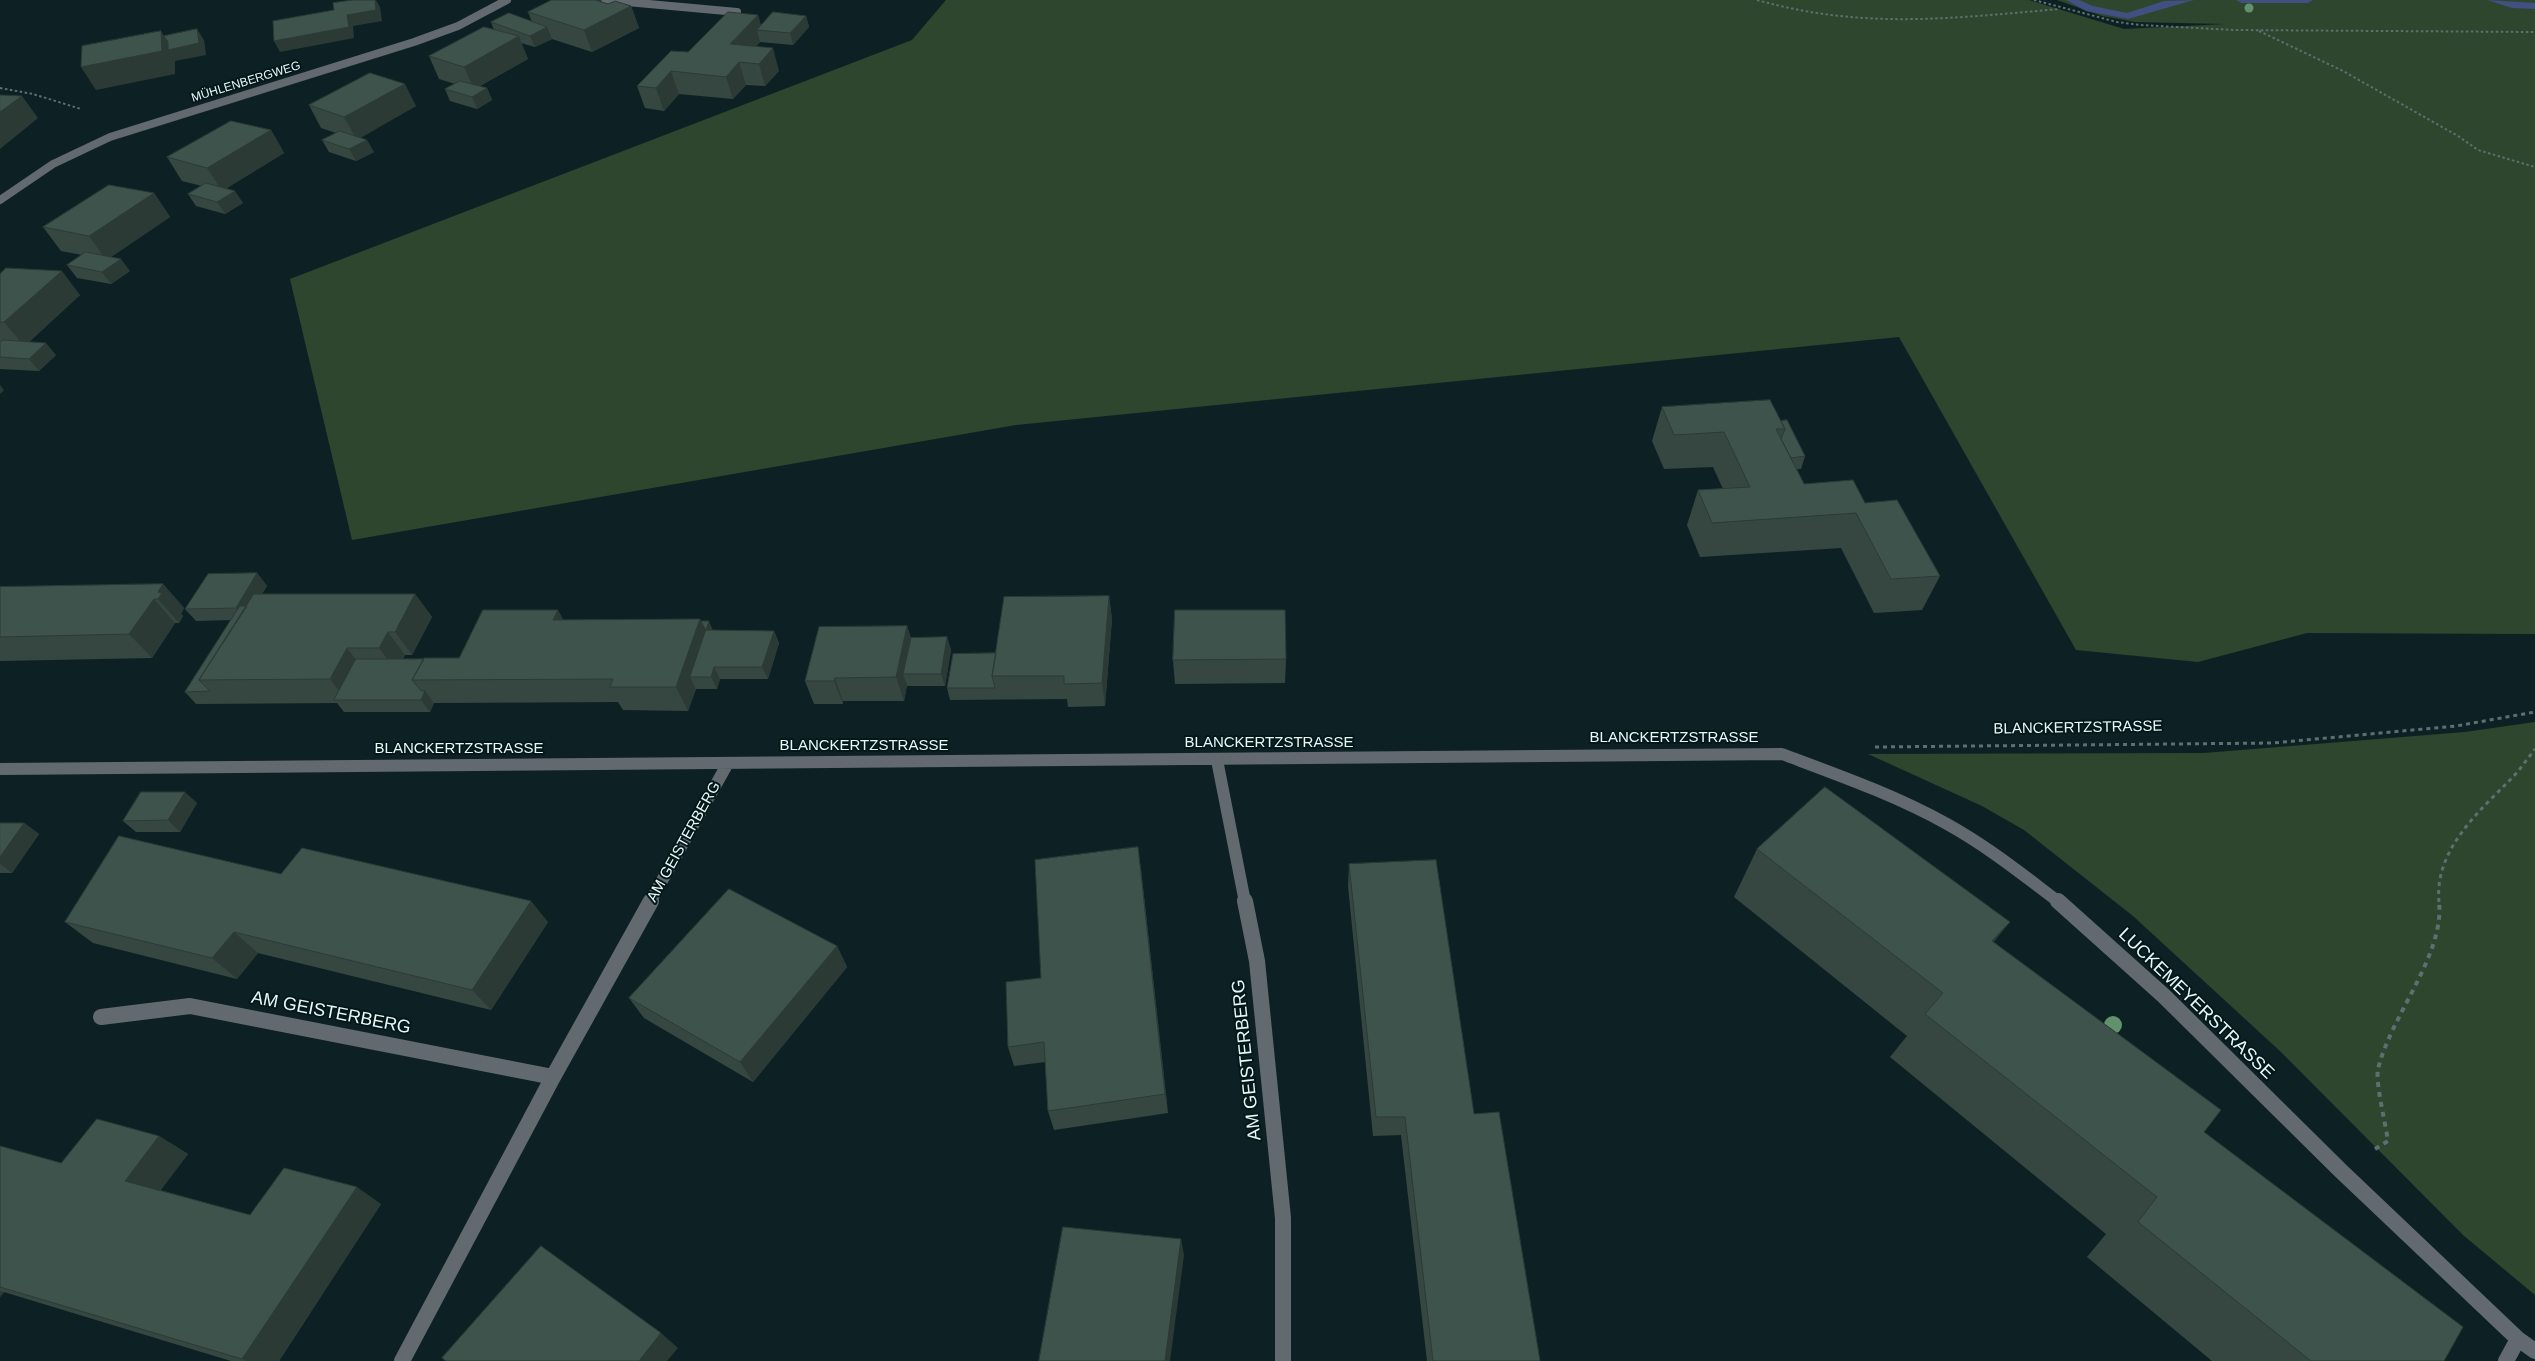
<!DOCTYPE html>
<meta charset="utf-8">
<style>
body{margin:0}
canvas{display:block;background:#0d2124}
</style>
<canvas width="2535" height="1361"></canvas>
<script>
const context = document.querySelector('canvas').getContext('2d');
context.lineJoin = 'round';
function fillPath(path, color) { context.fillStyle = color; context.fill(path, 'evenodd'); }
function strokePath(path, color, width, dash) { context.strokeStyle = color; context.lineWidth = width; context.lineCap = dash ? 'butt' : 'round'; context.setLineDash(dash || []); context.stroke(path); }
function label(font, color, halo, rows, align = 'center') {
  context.font = font + ' Arial,sans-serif'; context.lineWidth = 4; context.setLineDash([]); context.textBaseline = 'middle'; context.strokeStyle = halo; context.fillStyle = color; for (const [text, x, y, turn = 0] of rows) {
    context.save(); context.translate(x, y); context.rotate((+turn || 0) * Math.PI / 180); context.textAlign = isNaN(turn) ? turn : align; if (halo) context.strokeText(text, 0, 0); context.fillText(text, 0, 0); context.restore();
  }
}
fillPath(new Path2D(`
 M946 0H2029L2124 29 2225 24 2135 22 2102 16 2057 0H2535V634L2307 633 2198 662 2076 650 1899 337 1016 425 352 540 290 279 912 40Z
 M2535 722V1295L2463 1235 2281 1052 2133 916 2024 830 1982 806 1868 754 2204 753 2465 732Z`), '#2e462d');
fillPath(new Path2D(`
 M2066 0H2079L2093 6 2127 13 2164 1 2194 0 2128 19 2086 11Z
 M2236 0H2313L2308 3H2241Z
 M2487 0 2535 3V9L2512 8Z`), '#405080');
strokePath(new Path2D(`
 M1757 0C1863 30 1953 18 2060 9
 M2034 0 2117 22 2140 25 2234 30 2535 32
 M2259 31 2343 71 2458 136 2478 150 2535 167
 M0 88 33 94 81 109`), '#5d6f71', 2, [2.5, 2.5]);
strokePath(new Path2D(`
 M1875 747 2273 743 2456 726 2535 712
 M2439 902C2434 851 2478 812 2511 779 2520 770 2527 759 2535 749`), '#5d6f71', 3, [4, 4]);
strokePath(new Path2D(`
 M2375 1149 2388 1141C2386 1126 2375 1081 2378 1069 2391 1015 2445 955 2439 901`), '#5d6f71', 4, [5, 5]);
strokePath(new Path2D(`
 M605 0 737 12
 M0 200 53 164 110 137 414 42 458 26 507 0`), '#636a6f', 8);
strokePath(new Path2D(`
 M1217 760 1245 902
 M0 769 1782 754C1838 775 1895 795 1947 824 1987 846 2023 875 2059 902
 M650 902 728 763`), '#636a6f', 12);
strokePath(new Path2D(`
 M1245 901 1257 961 1283 1218V1361
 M2058 901 2164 996 2341 1171 2518 1339 2535 1351
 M101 1017 190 1006 553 1077
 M402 1361 553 1077 651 901
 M2506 1361 2518 1339`), '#636a6f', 16);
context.fillStyle = '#63906d';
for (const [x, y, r] of [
 [2249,8,4.5],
 [2113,1025,9]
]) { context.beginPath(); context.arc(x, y, r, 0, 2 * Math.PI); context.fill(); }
fillPath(new Path2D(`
 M552 0H601L602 2 608 4 631 6 639 28 592 52 552 39 535 47 521 43 528 59 480 86 487 88 492 100 477 109 450 101 445 89 455 84 439 79 429 56 494 30 491 22H532L528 12Z
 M758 15 761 26 806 16 809 27 793 45 760 42 755 47 779 71 765 86 746 85 733 99 679 94 664 111 645 108 637 86 688 52Z
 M309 105 416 106 360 137 374 152 356 161 329 152 322 140 336 133 321 128Z
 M271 130 284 153 227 188 243 203 225 214 196 206 188 194 202 186 182 181 167 157Z
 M154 193 170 217 111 257 130 271 111 284 77 278 67 265 82 255 61 251 43 227Z
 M0 274 80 295 29 342 56 355 39 371 0 369Z
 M1662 407 1781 421 1805 456 1801 469H1797L1804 484 1865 503 1940 576 1922 610 1874 613 1841 548 1700 557 1687 525 1698 490 1723 489 1713 467 1664 469 1652 441Z
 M257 573 267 586 262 594H415L432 617 412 655H405L403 659 459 658 563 620 700 619 701 621 713 630 774 631 779 643 768 679H720L717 689H696L688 711 623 710 618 702 434 703 430 712H344L337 703 196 704 185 692 231 620 196 621 185 609Z
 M163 584 184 608 181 614 183 616 179 623H175L152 658 0 661V587Z
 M1109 596 1112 619 1105 706 1068 707 1067 699 950 700 947 688 996 653Z
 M907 626 911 638 947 637 951 650 945 686H907V685L904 701H843V704H814L805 681Z
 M1286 659 1285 683 1175 684 1173 660Z
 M197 803 180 832H136L123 821Z
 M0 823H24L39 834 12 873H0Z
 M1757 849 1994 942 2204 1132 2444 1361H2212L2087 1257 2106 1234 1890 1057 1907 1036 1734 897Z
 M1349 864 1474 1114 1540 1361H1427L1401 1135 1373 1136 1348 886Z
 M1141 869 1168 1113 1054 1130 1048 1111 1045 1062 1014 1066 1008 1047 1041 978Z
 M281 874 548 922 491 1010 258 953 237 979 93 943 65 922Z
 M837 946 847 967 753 1082 644 1018 629 998Z
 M159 1136 188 1154 160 1190 250 1215 381 1204 279 1361H231L4 1292 0 1297V1146L61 1163Z`), '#364742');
fillPath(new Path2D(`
 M375 0H376L380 7 382 21 353 26 354 38 280 52 274 41 347 15Z
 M593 0H601L608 18 631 6 639 28 592 52 584 30Z
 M758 15 762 31 757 30 760 42 741 62H739L746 85 733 99 726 77 730 44Z
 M806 16 809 27 793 45 790 33Z
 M547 27 552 39 535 47 530 36Z
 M197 29 204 40 206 55 175 61V74L96 90 81 67 161 31 172 49Z
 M519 36 528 59 474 89 464 67Z
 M773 48 779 71 765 86 759 64Z
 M671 71 679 94 664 111 656 88Z
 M405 84 416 106 357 140 344 117Z
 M487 88 492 100 477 109 472 97Z
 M22 96 38 118 0 149V112Z
 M271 130 284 153 222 191 207 168Z
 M367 140 374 152 356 161 349 149Z
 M235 191 243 203 225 214 217 202Z
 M154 193 170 217 106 260 89 236Z
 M121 259 130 271 111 284 102 272Z
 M62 271 80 295 24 346 4 322Z
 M46 343 56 355 39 371 29 359Z
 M0 385 4 390 0 394Z
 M257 573 267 586 246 620 236 608Z
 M163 584 184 608 181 614 183 616 179 623 158 599V592Z
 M415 594 432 617 412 655 395 632Z
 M1109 596 1112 619 1105 706 1102 683Z
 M154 599 175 623 152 658 129 634Z
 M558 610 571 634 553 620Z
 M700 619 706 630 709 621 714 633 690 677 696 689 688 711 676 687Z
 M907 626 914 650 903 674 907 685 904 701 896 677Z
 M774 631 779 643 768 679 762 667Z
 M388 632 405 655 396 671 379 648Z
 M947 637 951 650 945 686 941 674Z
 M347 648 365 672 346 700 330 679Z
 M714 667 720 679 717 689 711 677Z
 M835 678 843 701V704L834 681Z
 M425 691 434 703 430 712 421 700Z
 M185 792 197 803 180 832 168 820Z
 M24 823 39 834 12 873 0 864V857Z
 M1138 847 1141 869 1168 1113 1165 1094Z
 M531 901 548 922 491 1010 472 990Z
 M2010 922 1973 968 1992 941Z
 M234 932 258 953 237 979 212 958Z
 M837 946 847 967 753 1082 740 1062Z
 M159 1136 188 1154 155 1198 125 1181Z
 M357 1187 381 1204 279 1361H246L242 1359Z
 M1181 1239 1184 1255 1170 1361H1165Z
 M0 1291 4 1292 0 1297Z
 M661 1333 678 1348 667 1361H639Z`), '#2c3a36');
const building = new Path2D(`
 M353 0H375L376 10 347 15 349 27 274 41 273 21 334 10 333 3Z
 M552 0H595L608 4 615 1 631 6 584 30 528 12Z
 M728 12 758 15 730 44 773 48 759 64 739 62 726 77 671 71 656 88 637 86 671 51 688 52Z
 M773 12 806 16 790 33 757 30Z
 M509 13 547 27 530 36 491 22Z
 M484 27 519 36 464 67 429 56Z
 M197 29 199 43 168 50V42L164 36Z
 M161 31 162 51 81 67 82 46Z
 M370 73 405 84 344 117 309 105Z
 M460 81 487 88 472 97 445 89Z
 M0 95 22 96 0 112Z
 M231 121 271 130 207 168 167 157Z
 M340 131 367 140 349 149 322 140Z
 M206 183 235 191 217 202 188 194Z
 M109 185 154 193 89 236 43 227Z
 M86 252 121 259 102 272 67 265Z
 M6 268 62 271 4 322H0V274Z
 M3 340 46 343 29 359 0 357V343Z
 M1770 400 1785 429H1776L1804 484 1853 480 1865 503 1897 500 1940 576 1891 579 1856 513 1712 523 1698 490 1750 487 1724 432 1674 435 1662 407Z
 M1787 420 1805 456 1791 458 1781 439 1785 429 1781 421Z
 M257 573 236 608 185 609 208 574Z
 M163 584 158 592 162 593 158 599H154L129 634 0 637V587Z
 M254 594H415L395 632H388L379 648H347L330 679 199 680Z
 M1109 596 1102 683 1064 684V676H992L1004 597Z
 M240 606H247L199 680 210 691 185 692Z
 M483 610H558L553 620 700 619 676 687H610L613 679 412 680 424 658H459Z
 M1175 610H1285L1286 659 1173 660Z
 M701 621H709L706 630Z
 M907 626 896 677 835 678 834 681H805L819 627Z
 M706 630 774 631 762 667H714L711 677H690Z
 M947 637 941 674H903L911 638Z
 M996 653 992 676 995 688H947L953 654Z
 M356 659H424L412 680 421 691H425L421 700H334Z
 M1825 787 2010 922 1992 941 2221 1110 2204 1132 2463 1327 2444 1361H2311L2138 1222 2157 1197 1925 1014 1943 993 1757 849Z
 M141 792H185L168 820 123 821Z
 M0 823H24L0 857Z
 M119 836 281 874 302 848 531 901 472 990 234 932 212 958 65 922Z
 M1138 847 1165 1094 1048 1111 1044 1042 1008 1047 1006 982 1041 978 1035 860Z
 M1436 860 1474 1114 1499 1112 1540 1361H1433L1405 1117H1376L1349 864Z
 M729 889 837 946 740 1062 629 998Z
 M97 1119 159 1136 125 1181 250 1215 284 1168 357 1187 242 1359 0 1287V1146L61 1163Z
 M1063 1227 1181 1239 1165 1361H1039Z
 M541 1246 661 1333 639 1361H446L442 1358Z`);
fillPath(building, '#3f534d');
strokePath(building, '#2c3a36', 1);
label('12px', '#eaf7f8', '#04181a', [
 ["MÜHLENBERGWEG",246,82,-17]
]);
label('15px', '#eaf7f8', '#04181a', [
 ["BLANCKERTZSTRASSE",2078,728,-1],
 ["BLANCKERTZSTRASSE",1674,738],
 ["BLANCKERTZSTRASSE",1269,743],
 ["BLANCKERTZSTRASSE",864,746],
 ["BLANCKERTZSTRASSE",459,749],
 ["AM GEISTERBERG",684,842,-61]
]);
label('18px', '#eaf7f8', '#04181a', [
 ["LUCKEMEYERSTRASSE",2196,1004,44],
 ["AM GEISTERBERG",331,1013,11],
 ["AM GEISTERBERG",1247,1060,-96]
]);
</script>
